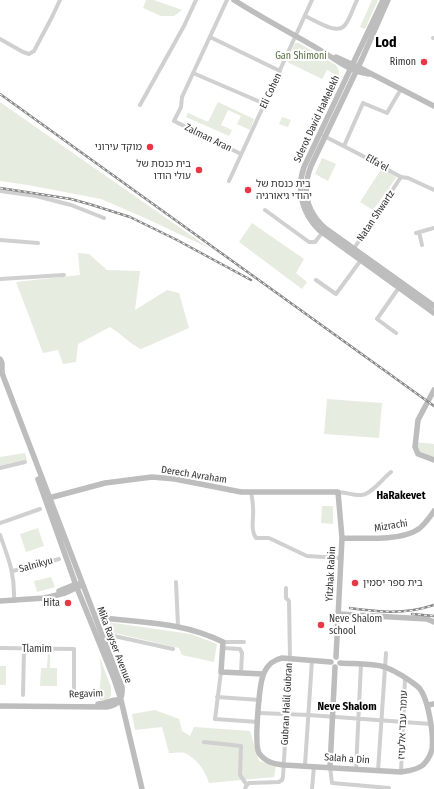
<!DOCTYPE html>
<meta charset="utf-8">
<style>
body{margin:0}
canvas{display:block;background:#fff}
</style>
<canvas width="434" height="789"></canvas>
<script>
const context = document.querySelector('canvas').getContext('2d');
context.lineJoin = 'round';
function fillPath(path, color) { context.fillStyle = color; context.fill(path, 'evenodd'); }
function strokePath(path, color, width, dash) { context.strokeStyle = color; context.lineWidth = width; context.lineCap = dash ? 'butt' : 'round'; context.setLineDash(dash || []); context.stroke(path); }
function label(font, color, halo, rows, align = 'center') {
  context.font = font + ' "Fira Sans Condensed","Noto Sans Hebrew",sans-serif'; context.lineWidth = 4; context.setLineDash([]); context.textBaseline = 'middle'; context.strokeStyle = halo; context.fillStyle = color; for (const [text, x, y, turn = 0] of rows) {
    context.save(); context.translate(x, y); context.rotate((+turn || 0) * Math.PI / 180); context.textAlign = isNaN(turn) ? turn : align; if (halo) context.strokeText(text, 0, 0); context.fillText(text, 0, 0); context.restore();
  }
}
fillPath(new Path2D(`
 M146 0H154L182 10 174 16H161L143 8Z
 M372 0H378L365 29 360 27Z
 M295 43H299L336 65 339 71V77L327 70 322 79 287 62Z
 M0 102 209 248 145 218 101 199 28 185 0 181Z
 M218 102 254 119 250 130 237 124 241 116 228 110 221 125 232 130 229 136 186 117 188 113 208 122Z
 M282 117 291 120 288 127 279 124Z
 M322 158 336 164 328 181 315 174Z
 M382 168 395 176 396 178 373 210 360 202Z
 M252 223 304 259 296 273 307 282 302 289 239 242Z
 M78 253 89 254 107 270 140 271 135 310 167 290 179 293 189 328 141 349C130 344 120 333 110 327L78 344 76 362 63 364 58 350 43 353 16 282 80 275Z
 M327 399 382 403 379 438 324 434Z
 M415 442 434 444V460L421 455Z
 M25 453 27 460 0 467V457Z
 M322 506H333V524L321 523Z
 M38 528 44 546 26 552 20 534Z
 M51 577 55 587 37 592 34 581Z
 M100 621 191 634 217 644 214 662 182 655 179 648 106 631Z
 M48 652H50V668H57V686H40L41 668H47Z
 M100 658 111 687V696L109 698 103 701 99 699 101 673Z
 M0 666H6V685H0Z
 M155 710 179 719 182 731 190 736 194 727 250 731 259 761 276 766 274 777 209 783C205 770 197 759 185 753 181 752 174 753 169 753L162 727 135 730 132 714Z`), '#e6ecdf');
strokePath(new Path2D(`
 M227 0 182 97 181 107 174 121 241 154
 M305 16C315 20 337 36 345 25 350 19 353 8 357 0
 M210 37 280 71
 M433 38H434
 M0 39 23 52 29 54 34 51 52 17 60 0
 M193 73 265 104
 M140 105 184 26 196 0
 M324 136 359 154 401 177 408 178 434 190
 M344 146 363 103 387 113 401 89
 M229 181 312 0
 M0 191 36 196 71 205 104 218
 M265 210 309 242H315L322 233
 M419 232 422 245
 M416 233 434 228
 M0 240 38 243
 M353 250 401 177
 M0 279 64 275
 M316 280 336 294 361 260
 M396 333 377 319 400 286
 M0 468 25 462
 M251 492C252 497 253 503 253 508 254 518 250 530 256 538H269L307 556 341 558
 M338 492C346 492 354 496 361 495 371 495 383 478 391 472
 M0 523 40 509
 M0 535C9 560 15 574 14 601
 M13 571 59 559
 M176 582 178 626
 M103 638 114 636 173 649
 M223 642H244
 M0 648 74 649V696
 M223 648 240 649 242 653 241 673
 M221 672 215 719 258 722
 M23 695 24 649
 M217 697 260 700
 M259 713 309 715 431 724
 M204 742 241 746 240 775 247 785
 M305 765 312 660
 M330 767 332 783 389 788V789
 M356 769 361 664
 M378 771 386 653
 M401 772 405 678
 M245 789 246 786 249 783 279 782 282 780 283 777 290 658 289 601 286 598V588
 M312 789 314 766`), '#d0d0d0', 4);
strokePath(new Path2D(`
 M234 0C262 18 291 33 320 50 335 59 350 72 369 74
 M383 0 304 167C296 190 302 213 319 230L434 313
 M388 0 362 59 311 166C302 189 306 211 325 228L434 306
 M336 57 360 68 434 106
 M0 359 2 363V373L5 381 122 687C123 699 119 705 107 707L0 706
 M434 390 418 420 415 447 418 454 434 460
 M38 479 77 588 114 679 121 700 142 789
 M49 498 105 483 152 477 175 479 241 492H338L342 538 336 657
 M342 538C362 538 400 541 417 530 424 526 429 518 434 511
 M59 591 76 584H79
 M0 601 45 598 65 593 80 586
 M338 614 427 619 434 622
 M95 617C140 623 181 621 223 642L221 672 263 674
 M331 662 282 658C273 660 268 664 264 673 259 683 254 745 259 753 265 762 274 764 284 765L401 772C408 771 417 770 423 765 427 761 431 754 432 749 434 735 428 694 417 686 408 679 395 671 385 667 371 663 354 664 340 663
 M98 704C107 704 113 698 121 700
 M428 705 434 704
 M330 767 335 667`), '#bdbdbd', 5.5);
const rail = new Path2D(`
 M0 94 434 406
 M0 188 71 199 89 204 130 217 177 240 251 280
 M350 608C380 612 404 615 434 605
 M412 614 434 616`);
strokePath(rail, '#888', 2.5);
strokePath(rail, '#fff', 1, [3]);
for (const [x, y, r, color] of [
 [424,62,4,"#e63946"],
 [150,147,4,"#e63946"],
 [199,170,4,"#e63946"],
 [248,190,4,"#e63946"],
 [355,583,4,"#e63946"],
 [68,603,4,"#e63946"],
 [321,625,4,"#e63946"]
]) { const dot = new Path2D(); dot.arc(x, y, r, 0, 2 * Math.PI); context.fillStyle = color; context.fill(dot); strokePath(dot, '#fff', 1.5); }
label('10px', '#56703f', '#fff', [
 ["Gan Shimoni",301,56]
]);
label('10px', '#333', '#fff', [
 ["Rimon",416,62],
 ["מוקד עירוני",142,147],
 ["בית כנסת של",191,164],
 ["עולי הודו",191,176],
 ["בית כנסת של",256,184,"left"],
 ["יהודי גיאורגיה",256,196,"left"],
 ["בית ספר יסמין",363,583,"left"],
 ["Hita",60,603],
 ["Neve Shalom",329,619,"left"],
 ["school",329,631,"left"]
], 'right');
label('10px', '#333', '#fff', [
 ["Eli Cohen",271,91,-65],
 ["Sderot David HaMelekh",317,119,-65],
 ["Zalman Aran",208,138,26],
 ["Elfa'el",377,163,29],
 ["Natan Shwartz",376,216,-56],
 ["Derech Avraham",194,475,9],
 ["Mizrachi",391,526,-9],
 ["Salnikyu",36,565,-15],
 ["Yitzhak Rabin",331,574,-87],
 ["Mika Rayser Avenue",114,645,69],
 ["Tlamim",37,649],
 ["Regavim",86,694,-2],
 ["Gubran Halil Gubran",287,704,-87],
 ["עומר עבד אלעזיז",403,725,-88],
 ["Salah a Din",347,759,4]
]);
label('bold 11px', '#000', '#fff', [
 ["HaRakevet",401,496],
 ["Neve Shalom",347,707]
]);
label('bold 14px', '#000', '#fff', [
 ["Lod",386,43]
]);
</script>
